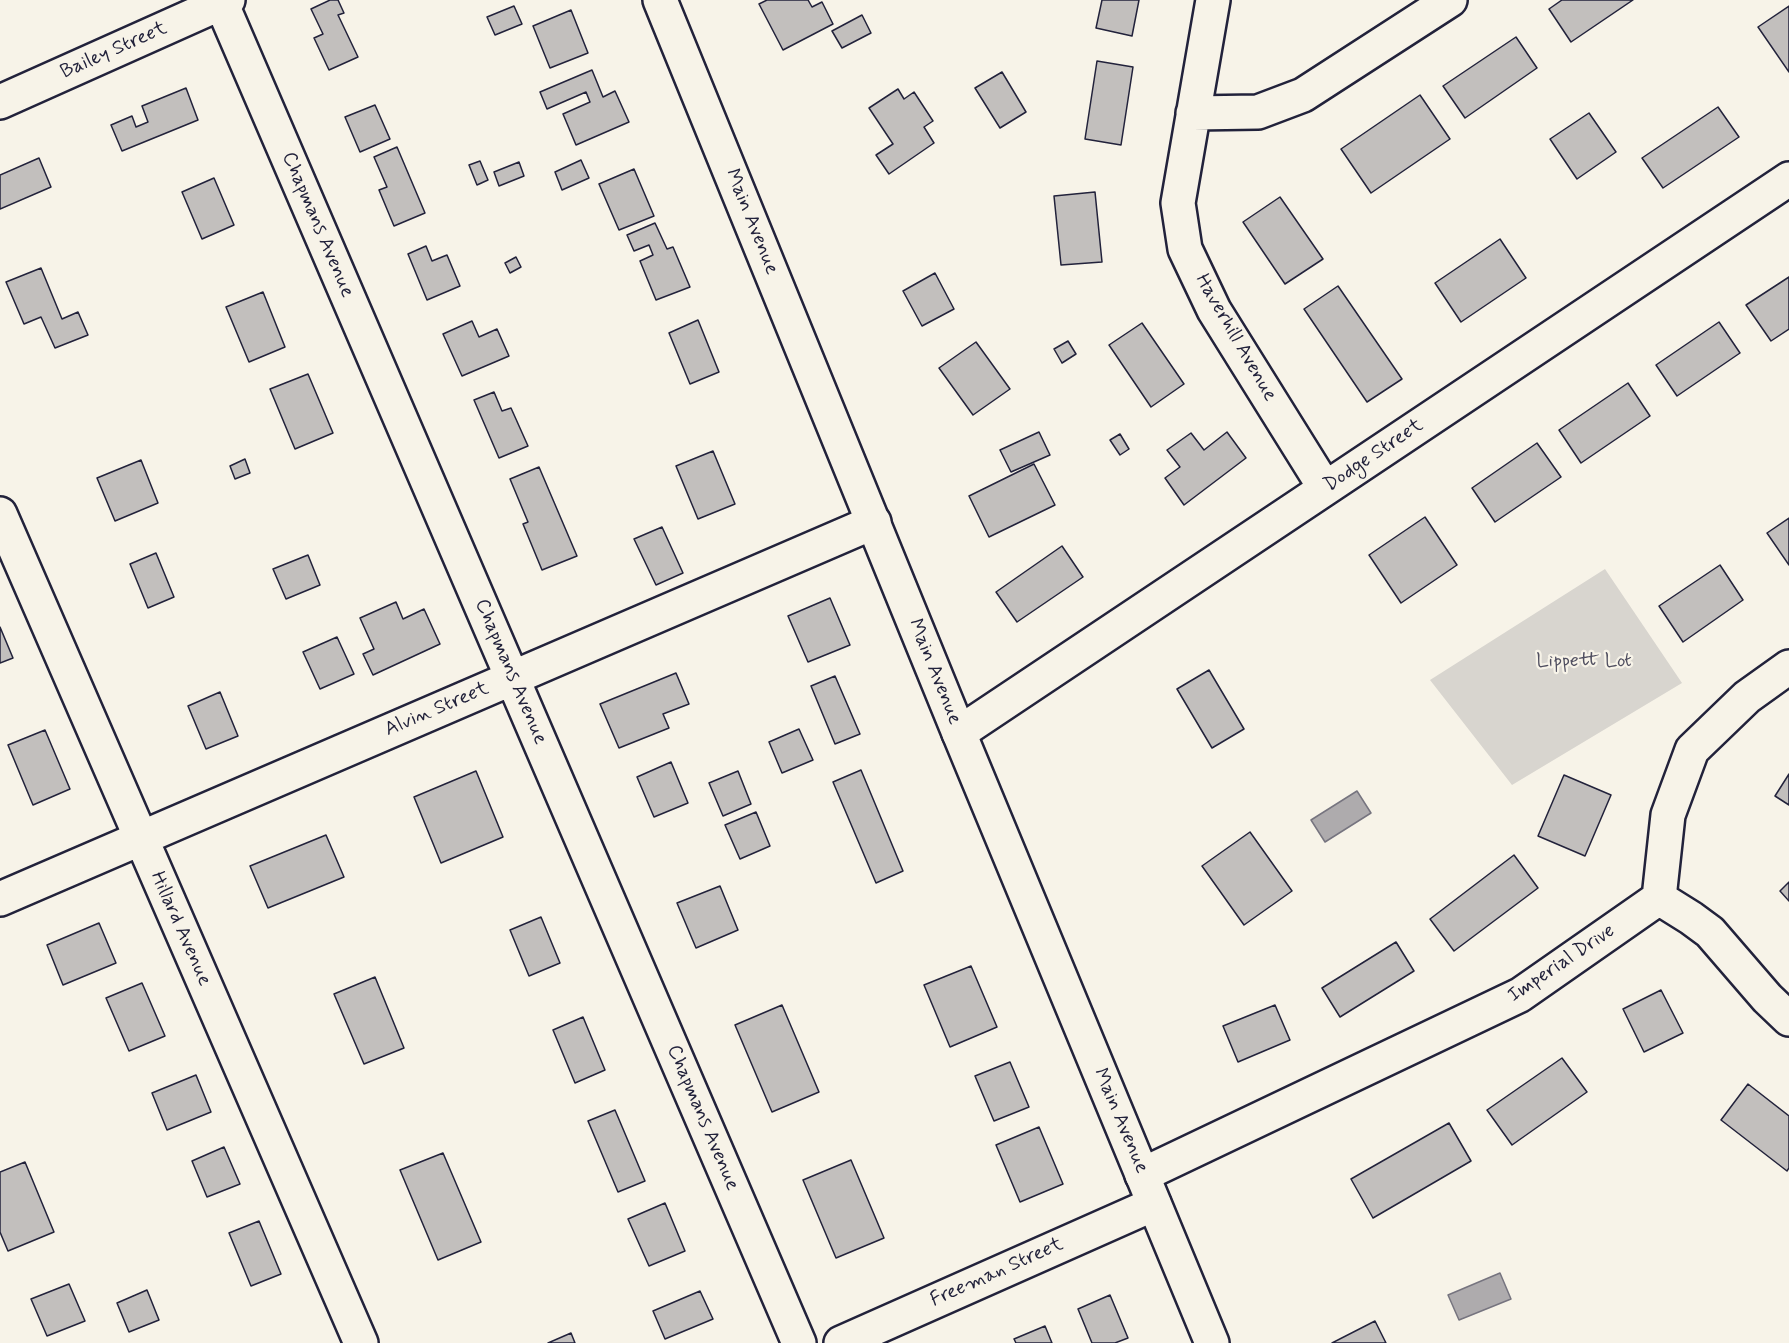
<!DOCTYPE html>
<style>
body{margin:0}
canvas{display:block;background:#f7f3e8}
</style>
<canvas width="1789" height="1343"></canvas>
<script>
const context = document.querySelector('canvas').getContext('2d');
context.lineJoin = 'round';
function fillPath(path, color) { context.fillStyle = color; context.fill(path, 'evenodd'); }
function strokePath(path, color, width, dash) { context.strokeStyle = color; context.lineWidth = width; context.lineCap = dash ? 'butt' : 'round'; context.setLineDash(dash || []); context.stroke(path); }
function label(font, color, halo, rows, align = 'center') {
  context.font = font + ' Mynerve,sans-serif'; context.lineWidth = 4.5; context.setLineDash([]); context.textBaseline = 'middle'; context.strokeStyle = halo; context.fillStyle = color; for (const [text, x, y, turn = 0] of rows) {
    context.save(); context.translate(x, y); context.rotate((+turn || 0) * Math.PI / 180); context.textAlign = isNaN(turn) ? turn : align; if (halo) context.strokeText(text, 0, 0); context.fillText(text, 0, 0); context.restore();
  }
}
fillPath(new Path2D(`
 M1605 569 1682 683 1512 785 1430 680Z`), '#d8d5cf');
const water = new Path2D(`
 M1357 791 1371 813 1325 842 1311 820Z
 M1500 1273 1511 1299 1459 1320 1448 1295Z`);
fillPath(water, '#aeabad');
strokePath(water, '#76747f', 1.5);
const building = new Path2D(`
 M330 0H338L344 13 338 15 358 57 329 70 314 38 323 34 311 9Z
 M767 0H808L812 7 822 2 833 24 783 50 759 4Z
 M1102 0H1139L1132 36 1096 28Z
 M1562 0H1633L1571 42 1549 9Z
 M514 6 522 24 495 35 487 17Z
 M1789 6V72L1758 27Z
 M571 10 588 53 550 68 533 26Z
 M862 15 871 33 842 48 832 31Z
 M1516 37 1537 68 1465 118 1443 86Z
 M1097 61 1133 67 1121 145 1085 139Z
 M592 70 603 97 615 91 629 122 576 145 563 114 590 102 586 92 547 109 540 92Z
 M1002 72 1026 112 1000 128 975 88Z
 M186 88 198 120 122 151 111 125 132 116 136 127 148 122 142 106Z
 M898 89 904 99 914 92 933 121 924 127 934 143 889 174 876 155 893 144 869 108Z
 M1420 95 1450 139 1371 193 1341 149Z
 M375 105 390 139 360 152 345 117Z
 M1718 107 1739 137 1663 188 1642 158Z
 M1589 113 1616 152 1577 179 1550 139Z
 M397 147 425 213 394 226 379 190 387 187 374 157Z
 M39 158 51 187 0 209V175Z
 M581 160 589 178 562 190 555 172Z
 M480 161 488 180 477 185 469 165Z
 M519 162 524 176 499 186 494 172Z
 M634 169 654 216 619 230 599 184Z
 M214 178 234 225 202 239 182 192Z
 M1095 192 1102 262 1061 265 1054 196Z
 M1280 197 1323 259 1285 284 1243 222Z
 M655 223 667 249 673 247 690 287 656 300 640 261 653 255 649 245 634 251 627 235Z
 M1500 239 1526 278 1461 322 1435 283Z
 M426 246 432 261 447 255 460 286 427 300 408 254Z
 M516 257 521 267 510 273 505 263Z
 M41 268 62 319 78 312 88 335 55 348 41 317 24 324 6 282Z
 M935 273 954 309 922 326 903 291Z
 M1789 277V329L1771 341 1746 305Z
 M1338 286 1402 379 1367 402 1304 309Z
 M263 292 285 347 249 362 226 307Z
 M698 320 719 372 690 384 669 333Z
 M472 321 479 337 497 329 509 356 462 376 443 334Z
 M1719 322 1740 353 1677 396 1656 365Z
 M1142 323 1184 384 1151 407 1109 345Z
 M1068 341 1076 354 1062 363 1054 349Z
 M976 342 1010 389 973 415 939 368Z
 M308 374 333 433 295 449 270 389Z
 M1628 383 1650 416 1581 463 1559 430Z
 M494 392 502 411 511 408 528 446 499 458 474 400Z
 M1039 432 1050 455 1011 472 1000 450Z
 M1227 432 1246 458 1184 505 1165 478 1180 467 1167 450 1191 433 1204 450Z
 M1120 434 1129 449 1120 455 1110 440Z
 M1537 443 1561 477 1495 522 1472 488Z
 M713 451 735 504 698 519 676 466Z
 M245 459 250 473 235 479 230 466Z
 M141 460 158 503 115 521 97 478Z
 M1034 464 1055 505 989 537 969 496Z
 M539 467 577 556 542 570 523 524 528 522 510 479Z
 M1425 517 1457 565 1401 603 1369 555Z
 M1789 518V565L1767 533Z
 M662 527 683 573 656 585 634 539Z
 M1062 546 1083 577 1017 622 996 592Z
 M156 553 174 597 148 608 130 564Z
 M308 555 320 585 286 599 273 569Z
 M1720 565 1743 600 1683 642 1659 606Z
 M830 598 850 645 808 662 788 616Z
 M396 602 403 619 424 609 440 644 373 675 363 654 374 649 360 618Z
 M0 627 13 658 0 663Z
 M337 637 354 674 320 689 303 652Z
 M1209 670 1244 729 1212 748 1177 689Z
 M676 673 689 704 663 714 669 728 619 748 600 704Z
 M835 676 860 734 835 744 811 686Z
 M220 692 238 736 206 749 188 706Z
 M799 729 813 760 782 773 769 742Z
 M45 730 70 789 33 805 8 745Z
 M671 762 688 803 654 817 637 777Z
 M861 770 903 871 876 883 833 782Z
 M476 771 503 837 441 863 414 797Z
 M738 771 751 804 723 816 709 783Z
 M1789 774V805L1775 796Z
 M1564 775 1611 795 1585 856 1538 836Z
 M756 812 770 846 740 859 725 825Z
 M1250 832 1292 891 1244 925 1202 866Z
 M326 835 344 877 268 908 250 866Z
 M1514 855 1538 888 1454 951 1430 919Z
 M1789 882V901L1780 891Z
 M720 886 738 930 696 948 677 903Z
 M541 917 560 963 529 976 510 930Z
 M99 923 116 963 63 985 47 945Z
 M1396 942 1414 971 1340 1017 1322 988Z
 M971 966 997 1027 950 1047 924 985Z
 M375 977 404 1048 364 1064 334 994Z
 M142 983 165 1036 129 1051 106 998Z
 M1661 990 1683 1033 1644 1052 1623 1009Z
 M782 1005 819 1092 772 1112 735 1025Z
 M1275 1005 1290 1040 1238 1062 1223 1026Z
 M583 1017 605 1070 575 1083 553 1030Z
 M1562 1058 1587 1092 1512 1145 1487 1110Z
 M1010 1062 1029 1107 994 1121 975 1076Z
 M196 1075 211 1112 167 1130 152 1093Z
 M1748 1084 1789 1116V1168L1787 1171 1721 1120Z
 M615 1110 645 1181 618 1192 588 1121Z
 M1449 1123 1471 1161 1373 1218 1351 1179Z
 M1039 1127 1063 1184 1020 1202 996 1145Z
 M224 1147 240 1184 207 1197 192 1161Z
 M443 1153 481 1242 438 1260 400 1170Z
 M851 1160 884 1238 836 1258 803 1180Z
 M25 1162 54 1232 8 1251 0 1232V1172Z
 M665 1203 685 1251 649 1266 628 1219Z
 M259 1221 281 1274 251 1286 229 1233Z
 M69 1284 85 1321 47 1336 31 1299Z
 M147 1290 159 1320 129 1332 117 1303Z
 M700 1291 713 1319 665 1339 653 1311Z
 M1110 1295 1128 1338 1115 1343H1092L1078 1309Z
 M1375 1321 1386 1343H1332Z
 M1045 1326 1052 1343H1016L1014 1339Z
 M571 1333 575 1343H548Z`);
fillPath(building, '#c2bfbd');
strokePath(building, '#22223b', 1.5);
const minor = new Path2D(`
 M220 0 799 1343
 M1213 0 1178 203 1185 249 1214 310 1325 488
 M0 102 228 0
 M1193 113 1258 112 1303 95 1450 0
 M0 514 361 1343
 M959 733 1789 179
 M1659 898 1691 918 1710 932 1767 998 1789 1019
 M0 899 874 522
 M1142 1175 1520 995 1659 898 1668 815 1692 750 1747 697 1789 667
 M841 1343 1154 1204`);
const major = new Path2D(`
 M660 0 959 733 1212 1343`);
strokePath(minor, '#22223b', 38);
strokePath(major, '#22223b', 38);
strokePath(minor, '#f7f3e8', 33);
strokePath(major, '#f7f3e8', 33);
label('20px', '#22223b', '#f7f3e8', [
 ["Bailey Street",114,51,-24],
 ["Main Avenue",751,222,68],
 ["Chapmans Avenue",317,225,67],
 ["Haverhill Avenue",1235,338,60],
 ["Dodge Street",1374,456,-34],
 ["Chapmans Avenue",510,672,67],
 ["Main Avenue",934,672,68],
 ["Alvin Street",437,710,-23],
 ["Hillard Avenue",180,929,66],
 ["Imperial Drive",1562,964,-34],
 ["Chapmans Avenue",702,1118,67],
 ["Main Avenue",1120,1121,67],
 ["Freeman Street",997,1273,-24]
]);
label('20px', '#504f60', '#f7f3e8', [
 ["Lippett Lot",1584,662]
]);
</script>
